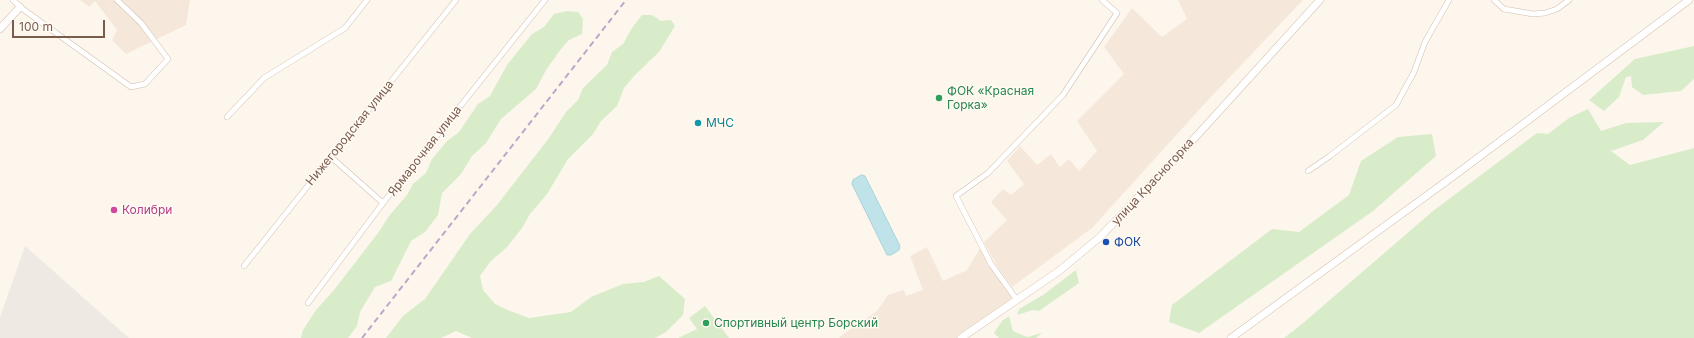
<!DOCTYPE html>
<meta charset="utf-8">
<style>
body{margin:0}
#map{position:relative;width:1694px;height:338px;overflow:hidden;background:#fdf6ec;font-family:Inter,sans-serif}
canvas{display:block}
.scale{position:absolute;left:12px;top:20px;width:93px;height:18px;box-sizing:border-box;border:2px solid #7a5c4d;border-top:0;padding-left:5px;font-size:12px;line-height:14px;white-space:nowrap;color:#7a5c4d;-webkit-text-stroke:3px #fffaf3;paint-order:stroke}
</style>
<div id="map">
<canvas width="1694" height="338"></canvas>
<div class="scale">100 m</div>
</div>
<script>
const context = document.querySelector('canvas').getContext('2d');
context.lineJoin = 'round';
function fillPath(path, color) { context.fillStyle = color; context.fill(path, 'evenodd'); }
function strokePath(path, color, width, dash) { context.strokeStyle = color; context.lineWidth = width; context.lineCap = dash ? 'butt' : 'round'; context.setLineDash(dash || []); context.stroke(path); }
function label(font, color, halo, rows, align = 'center') {
  context.font = font + ' Inter,sans-serif'; context.lineWidth = 3; context.setLineDash([]); context.textBaseline = 'middle'; context.strokeStyle = halo; context.fillStyle = color; for (const [text, x, y, turn = 0] of rows) {
    context.save(); context.translate(x, y); context.rotate((+turn || 0) * Math.PI / 180); context.textAlign = isNaN(turn) ? turn : align; if (halo) context.strokeText(text, 0, 0); context.fillText(text, 0, 0); context.restore();
  }
}
fillPath(new Path2D(`
 M80 0H190L186 25 126 54 112 40 117 30 95 1 89 7Z
 M1178 0H1303L1208 100 1092 228 1012 287 997 266 984 242 1007 220 991 202 1003 189 1011 195 1024 184 1007 161 1020 146 1037 165 1051 154 1060 167 1069 159 1079 171 1097 151 1077 121 1124 74 1104 47 1132 8 1162 37 1187 19Z
 M982 245 988 258 1017 300 961 338H839L845 333 877 311 888 295 904 290 906 296 923 290 910 256 927 247 943 281 967 270Z`), '#f5e8da');
fillPath(new Path2D(`
 M25 246 129 338H0V317Z`), '#efe9e4');
fillPath(new Path2D(`
 M567 11 578 12 583 19 582 34 569 40 561 49 546 70 536 89 501 119 486 143 472 156 461 174 442 193 438 215 425 232 411 241 391 281 375 287 360 312 357 326 348 338H301L303 330 316 310 334 290 378 233 389 216 407 195 413 184 426 173 432 159 447 141 459 132 478 104 490 96 507 65 532 34 544 27 554 14Z
 M642 15H652L661 21 671 20 675 26 659 52 635 75 624 88 617 106 601 121 593 134 568 159 547 194 530 214 522 228 507 247 490 262 480 276 483 290 495 304 510 311 529 318 571 312 591 297 623 284 644 282 659 276 685 299 683 315 666 332 655 338H472L456 331 441 338H386L403 316 425 299 470 234 497 205 549 138 566 112 578 100 583 88 607 65 612 52 623 44 632 28Z
 M1694 46V79L1681 91 1643 95 1632 87 1631 76 1626 77 1619 97 1604 111 1589 100 1635 59Z
 M1588 109 1601 131 1626 123 1664 122 1643 140 1611 151 1630 165 1694 148V338H1284L1302 324 1433 211 1537 133 1548 134 1569 118Z
 M1432 134 1436 156 1373 211 1199 333 1169 322 1172 305 1272 229 1299 232 1349 195 1361 161 1398 137Z
 M1076 270 1079 283 1039 311 1033 310 1017 315 1019 309 1043 295Z
 M705 306 729 338H678L697 329 689 318Z
 M1009 316 1013 331 1027 337 1042 333 1036 338H999L994 333 1002 321Z`), '#d8ecc9');
const water = new Path2D(`
 M862 175 865 176 900 246 899 250 891 255H887L852 184 853 180Z`);
fillPath(water, '#bfe3e8');
strokePath(water, '#a5d3da', 1);
const street = new Path2D(`
 M13 0 20 7 131 87 145 84 168 59 141 23 117 0
 M1494 0 1504 9 1533 14 1545 13 1557 9 1569 0
 M227 117 264 78 345 28 367 0
 M331 157 383 203
 M1308 171 1330 156 1396 105 1414 72 1425 42 1449 0
 M244 266 456 0
 M1017 300 991 264 956 196 988 173 1063 95 1117 13 1102 0
 M308 303 383 203 545 0`);
const secondary = new Path2D(`
 M0 29 20 7
 M961 338 1059 271 1100 237 1182 152 1320 0
 M1231 338 1455 175 1689 0`);
strokePath(street, '#d1beb0', 6);
strokePath(secondary, '#d6c0b0', 8);
strokePath(street, '#fff', 5);
strokePath(secondary, '#fff', 7);
strokePath(new Path2D(`
 M362 338 626 0`), '#b9a8c9', 2, [6, 4]);
for (const [x, y, r, color] of [
 [939,98,4,"#2e9e5b"],
 [698,123,4,"#0f9aa8"],
 [114,210,4,"#d1479c"],
 [1106,242,4,"#1a4fb4"],
 [706,323,4,"#2e9e5b"]
]) { const dot = new Path2D(); dot.arc(x, y, r, 0, 2 * Math.PI); context.fillStyle = color; context.fill(dot); strokePath(dot, '#fffaf3', 1.5); }
label('12px', '#27864d', '#fffaf3', [
 ["ФОК «Красная",947,91],
 ["Горка»",947,105],
 ["Спортивный центр Борский",714,323]
], 'left');
label('12px', '#0d838f', '#fffaf3', [
 ["МЧС",706,123]
], 'left');
label('12px', '#7a5c4d', '#fffaf3', [
 ["Нижегородская улица",350,133,-51],
 ["Ярмарочная улица",425,151,-52],
 ["улица Красногорка",1153,182,-47]
]);
label('12px', '#b23c85', '#fffaf3', [
 ["Колибри",122,210]
], 'left');
label('12px', '#164399', '#fffaf3', [
 ["ФОК",1114,242]
], 'left');
</script>
